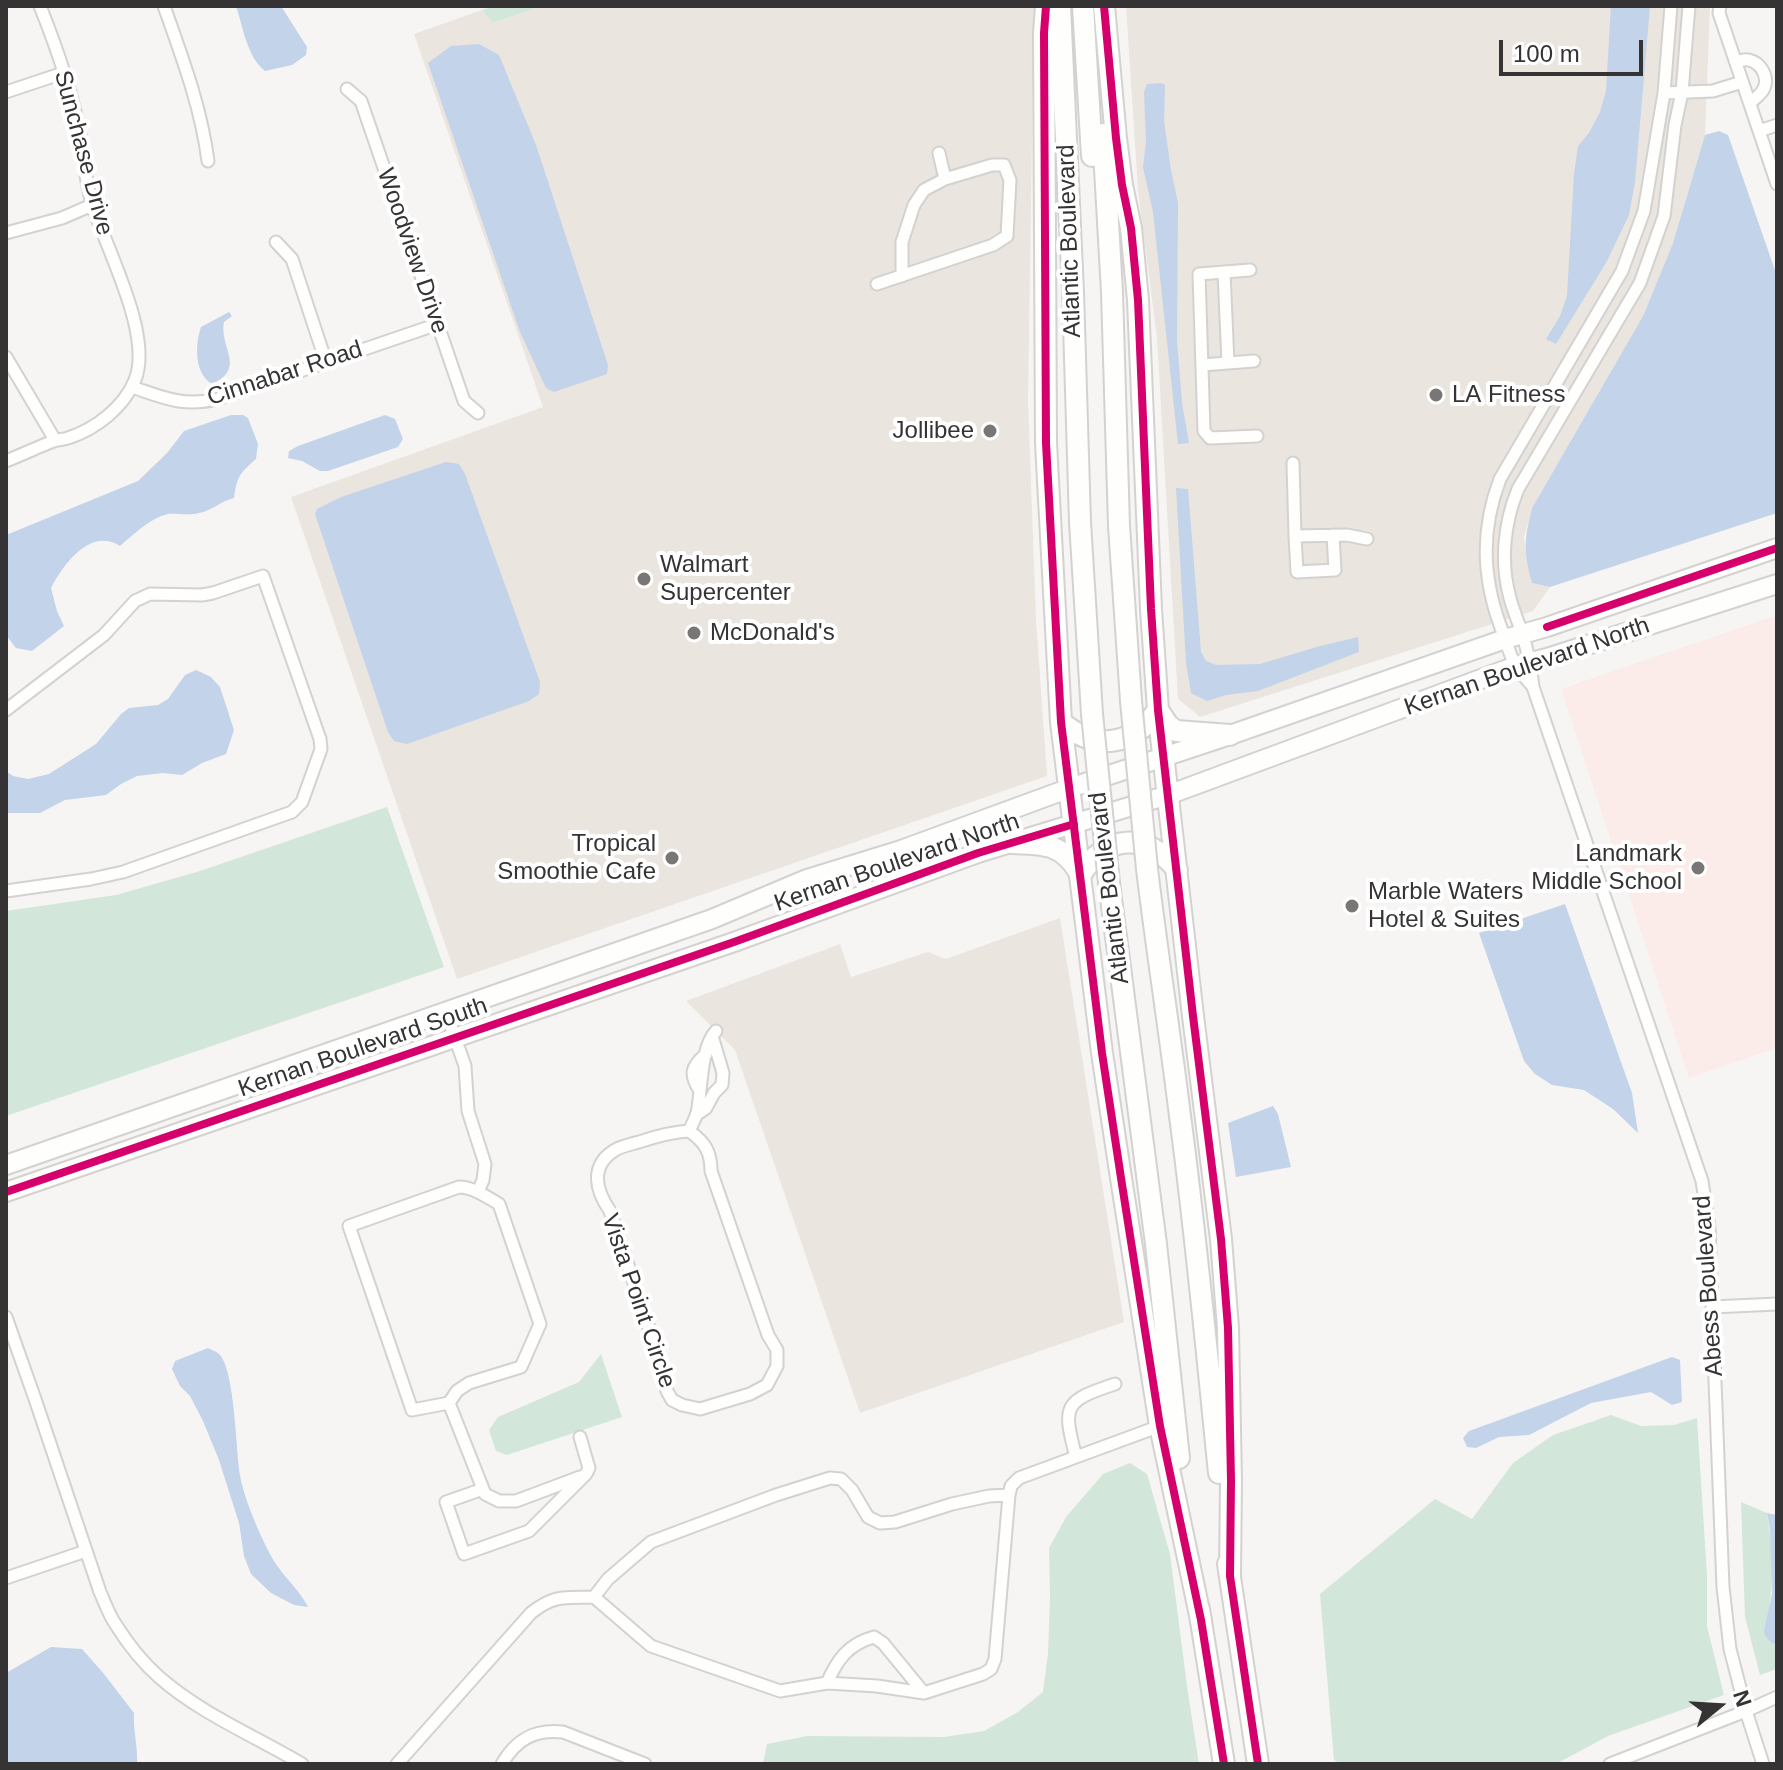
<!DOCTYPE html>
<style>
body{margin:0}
#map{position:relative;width:1783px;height:1770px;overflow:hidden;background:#f7f5f3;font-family:Arial,sans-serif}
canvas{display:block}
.frame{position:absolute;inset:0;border:8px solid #353333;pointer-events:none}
.north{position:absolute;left:1679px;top:1666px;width:80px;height:80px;-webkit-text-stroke:6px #fff;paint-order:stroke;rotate:72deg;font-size:22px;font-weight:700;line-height:32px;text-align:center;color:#353333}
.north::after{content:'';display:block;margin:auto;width:28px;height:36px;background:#353333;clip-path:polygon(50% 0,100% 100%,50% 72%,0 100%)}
.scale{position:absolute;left:1499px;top:40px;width:144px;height:36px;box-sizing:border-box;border:4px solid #353333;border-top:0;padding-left:10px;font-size:24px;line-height:28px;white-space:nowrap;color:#353333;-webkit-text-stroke:6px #fff;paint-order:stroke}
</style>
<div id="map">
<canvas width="1783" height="1770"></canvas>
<div class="frame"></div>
<div class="north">N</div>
<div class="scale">100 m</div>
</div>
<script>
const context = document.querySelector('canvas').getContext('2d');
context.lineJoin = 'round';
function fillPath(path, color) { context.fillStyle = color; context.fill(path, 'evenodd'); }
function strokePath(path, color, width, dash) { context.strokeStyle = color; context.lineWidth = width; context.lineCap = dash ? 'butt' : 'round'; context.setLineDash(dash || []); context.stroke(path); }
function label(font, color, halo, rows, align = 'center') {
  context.font = font + ' Arial,sans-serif'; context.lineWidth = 8; context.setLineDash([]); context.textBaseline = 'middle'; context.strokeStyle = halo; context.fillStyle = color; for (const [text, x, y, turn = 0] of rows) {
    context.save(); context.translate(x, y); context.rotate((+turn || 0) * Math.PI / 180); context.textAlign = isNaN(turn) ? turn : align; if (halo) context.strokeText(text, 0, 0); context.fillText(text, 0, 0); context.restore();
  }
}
fillPath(new Path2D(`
 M542 6H1034L1028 401 1036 619 1047 776 457 979 291 497 543 407 414 34 482 10 494 23Z
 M1126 6H1710L1705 135 1673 243 1643 316 1532 508 1524 537 1527 563 1532 583 1550 587 1533 611 1200 717 1178 699 1157 338 1138 190Z
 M1060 918 1124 1322 860 1413 735 1050 686 1001 840 944 851 977 928 952 946 959Z`), '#eae5df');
fillPath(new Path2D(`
 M1777 615V1048L1689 1078 1561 689Z`), '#fbece9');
fillPath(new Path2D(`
 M494 6H542L493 23 482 10Z
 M387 807 444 967 6 1116V911L116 895 200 871Z
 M601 1354 622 1417 507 1455 496 1451 489 1430 498 1417 579 1382Z
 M1611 1415 1641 1426 1674 1425 1697 1418 1707 1575V1626L1724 1695 1608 1736 1556 1764H1341L1334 1760 1320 1594 1435 1499 1472 1519 1513 1463 1553 1435Z
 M1130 1463 1147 1474 1170 1554 1187 1686 1199 1764H763L767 1744 807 1736 944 1737 984 1731 1018 1712 1043 1692 1048 1653 1050 1597 1049 1548 1066 1517 1103 1474Z
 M1741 1502 1767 1513C1773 1547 1775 1596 1764 1630L1772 1643 1777 1644V1669L1760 1675 1745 1617Z`), '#d2e7da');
fillPath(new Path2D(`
 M236 6H281L307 47 306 55 292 65 265 71C247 57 243 27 236 6Z
 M1611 6H1650L1635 182 1629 215 1606 263 1556 344 1546 339 1560 316 1567 296 1574 174 1578 146 1589 133 1600 112 1606 91Z
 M479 44 499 55 536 145 608 365 607 374 554 392 546 388 520 332 428 63 451 46Z
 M1161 83 1165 85 1164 121 1171 170 1178 203 1177 340 1182 403 1189 443 1178 444 1153 212 1143 167 1146 142 1144 92 1147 84Z
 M1719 131 1728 135 1777 276V513L1550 587 1532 583C1523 551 1524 540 1532 508L1643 316 1673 243 1705 135Z
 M229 312 232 316 224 322C219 348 247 368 212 384 194 373 195 345 201 327Z
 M231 415H243L248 418 258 444 256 459C240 473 237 476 234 498 221 501 211 511 199 513 189 516 176 513 168 514 150 518 134 534 120 546 90 527 63 565 51 588L57 611 64 626 32 651 16 648 6 635V535L138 481 167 453 184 431Z
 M385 415 395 419 403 439 398 447 328 471H320L302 461 288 458 289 451 298 446Z
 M446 462 459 464 465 474 540 682 539 694 529 701 407 744 394 741 388 732 315 514 317 509 341 497Z
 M1176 488 1188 489 1201 652 1206 661 1216 665 1260 664 1320 646 1358 637 1359 652 1258 691 1226 695 1207 701 1191 693 1186 663Z
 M196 670 211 677 220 687 234 730 226 754 202 763 182 775 163 773 137 776 121 784 106 795 65 800 40 813H6V771L13 776 28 779 49 774 96 744 121 714 129 708 158 705 168 699 185 675Z
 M1565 904 1632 1093 1638 1133 1613 1109 1584 1090 1552 1085 1535 1074 1524 1061 1479 933Z
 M1273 1106 1278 1114 1291 1167 1236 1177 1228 1123Z
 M208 1348C211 1350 216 1351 219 1354 235 1369 236 1451 240 1475 243 1497 265 1549 278 1567 288 1581 300 1591 308 1607L294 1605 271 1593 251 1574 244 1556 239 1523 219 1460 203 1421 190 1396 180 1386 172 1369 175 1361Z
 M1672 1357 1680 1360 1682 1402 1672 1405 1651 1392 1591 1403 1529 1435 1499 1437 1476 1448 1467 1447 1463 1438 1469 1431Z
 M1767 1513 1777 1515V1644L1772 1643 1765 1636 1764 1630 1772 1594 1770 1529Z
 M51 1647 82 1649 104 1674 134 1713C133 1731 138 1746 137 1764H6V1673Z`), '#c2d3ea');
const street = new Path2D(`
 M164 6C182 57 201 107 208 161
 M1689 6 1682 92 1675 125 1664 216 1640 283 1518 489C1504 523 1500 562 1510 598 1513 610 1518 621 1522 633 1528 651 1531 668 1533 687L1702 1181 1709 1227 1723 1587 1730 1649 1746 1711 1763 1764
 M1720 6 1719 13 1777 184
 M1735 61C1740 61 1745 59 1749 60 1761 63 1769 77 1764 88 1762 94 1754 99 1750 103
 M347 89 361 101 464 401 478 413
 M6 92 63 73
 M1664 93 1713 91 1742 82
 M1759 131 1777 125
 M939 153 945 179
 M6 233 62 218 92 205
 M276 242 292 259 326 362
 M1250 270 1199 274 1204 431 1210 438 1257 436
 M1224 272 1228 363
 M877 284 993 245 1007 236 1010 180 1004 165H992L945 179 924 190 914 205 902 242V276
 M6 357 55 440
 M1202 365 1254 361
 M132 387C165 398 182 407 218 399L438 324
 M6 461C21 455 36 448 51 442 57 439 63 440 68 438 96 429 124 407 135 380 153 335 107 251 93 206 85 182 84 158 80 134 72 92 56 46 40 6
 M1293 463 1295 536 1347 535 1367 539
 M1295 536 1297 572 1335 570 1333 535
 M1533 687C1528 680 1521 674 1517 667 1511 659 1508 648 1505 638 1483 585 1479 534 1500 479L1622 271 1644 211 1664 93 1671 6
 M6 710 104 635 135 601 150 594 202 595 213 593 263 576 320 739 321 749 302 802 292 812 123 872 91 879 6 891
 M446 1012 465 1066 468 1111 485 1164 483 1180 478 1192
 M700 1091C689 1074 691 1067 706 1054
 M696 1115 706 1108 714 1093 722 1085 723 1073 712 1036
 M689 1131C671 1132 657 1136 639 1142 632 1144 622 1146 615 1150 589 1166 596 1191 610 1211L659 1358 667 1391 672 1400 682 1405 700 1409 750 1394 767 1385 777 1366V1350L768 1335 711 1171C711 1152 705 1142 689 1131 692 1125 695 1119 697 1113 702 1090 700 1048 716 1031
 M459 1187C473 1187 487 1197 499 1204L540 1324 521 1367 469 1383 457 1391 449 1403 412 1410 349 1226Z
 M1712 1307 1777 1304
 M6 1317 35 1399 100 1592C105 1603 109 1615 116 1625 128 1644 143 1663 159 1677 201 1714 255 1736 302 1764
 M449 1403 485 1494 499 1501H516L580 1477
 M1076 1457C1062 1405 1064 1401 1115 1384
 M483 1489 446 1502 464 1554 529 1531 586 1474 589 1468 580 1437
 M6 1578 86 1551
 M594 1597 608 1579 651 1542 776 1495 830 1478 841 1479 852 1490 868 1517 880 1523 895 1522 952 1504 989 1496 1009 1495
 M827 1683C837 1660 848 1644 874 1637L883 1643 924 1693
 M397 1764 531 1613C555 1594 565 1598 594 1597L651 1646 780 1691 827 1683 877 1686 924 1693 983 1674 991 1669 995 1659 1009 1495 1011 1486 1019 1478 1160 1426
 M502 1764C516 1739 535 1729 563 1732L645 1764
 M1610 1764 1746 1711 1777 1697`);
const primary = new Path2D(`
 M6 1165 712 919 807 879 901 850 1070 788 1230 735 1505 639 1547 627 1777 548
 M6 1192 734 942 978 853 1168 795 1516 666 1547 658 1777 584`);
const highway = new Path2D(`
 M1046 6 1044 33 1046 443 1061 722 1102 1053 1121 1178 1160 1426 1201 1620
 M1060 6 1073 292 1080 522 1092 714
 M1083 6 1092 156
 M1104 6 1116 138 1122 185 1131 228 1138 300 1151 609 1158 710 1193 1016 1221 1239 1228 1328 1231 1481 1230 1576
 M1103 134 1112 292 1119 526 1131 701
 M1061 722C1095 751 1132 747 1158 710L1168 725 1176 731 1230 735
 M1012 843C1043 844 1062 843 1079 872
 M1147 869C1157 952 1170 1034 1180 1116 1196 1235 1207 1354 1219 1473
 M1080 876C1105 834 1147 831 1177 870
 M1109 883 1156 1244 1179 1458
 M1228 1564 1258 1764
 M1199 1609 1224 1764`);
strokePath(street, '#d3d2d0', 15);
strokePath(primary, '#d3d2d0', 22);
strokePath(highway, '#d3d2d0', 24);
strokePath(street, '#fefefd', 11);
strokePath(primary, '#fefefd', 18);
strokePath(highway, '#fefefd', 20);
const highwayBridge = new Path2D(`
 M1131 701 1147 869
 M1092 714 1109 883`);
strokePath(highwayBridge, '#d3d2d0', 24, []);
strokePath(highwayBridge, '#fefefd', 20);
strokePath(new Path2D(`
 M1046 6 1044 33 1046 443 1061 722 1102 1053 1121 1178 1160 1426 1201 1620 1224 1764
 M1104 6 1116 138 1122 185 1131 228 1138 300 1151 609 1158 710 1193 1016 1221 1239 1228 1328 1231 1481 1230 1576 1258 1764
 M1547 627 1777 548
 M6 1192 734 942 978 853 1074 824`), '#d6006c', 8);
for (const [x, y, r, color] of [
 [1436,395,8,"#797776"],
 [990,431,8,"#797776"],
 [644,579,8,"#797776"],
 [694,633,8,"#797776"],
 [672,858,8,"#797776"],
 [1698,868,8,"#797776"],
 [1352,906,8,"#797776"]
]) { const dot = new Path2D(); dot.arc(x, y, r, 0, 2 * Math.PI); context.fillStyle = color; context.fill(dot); strokePath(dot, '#fff', 3); }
label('24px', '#353333', '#fff', [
 ["Sunchase Drive",83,153,75],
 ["Atlantic Boulevard",1070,241,-92],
 ["Woodview Drive",412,251,71],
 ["Cinnabar Road",285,374,-18],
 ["Kernan Boulevard North",1527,667,-19],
 ["Kernan Boulevard North",897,863,-19],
 ["Atlantic Boulevard",1110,888,-97],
 ["Kernan Boulevard South",363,1048,-19],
 ["Abess Boulevard",1709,1286,-94],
 ["Vista Point Circle",638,1301,71]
]);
label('24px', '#353333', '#fff', [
 ["LA Fitness",1452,395],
 ["Jollibee",974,431,"right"],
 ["Walmart",660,565],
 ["Supercenter",660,593],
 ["McDonald's",710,633],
 ["Tropical",656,844,"right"],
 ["Smoothie Cafe",656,872,"right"],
 ["Landmark",1682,854,"right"],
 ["Middle School",1682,882,"right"],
 ["Marble Waters",1368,892],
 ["Hotel & Suites",1368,920]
], 'left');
</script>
